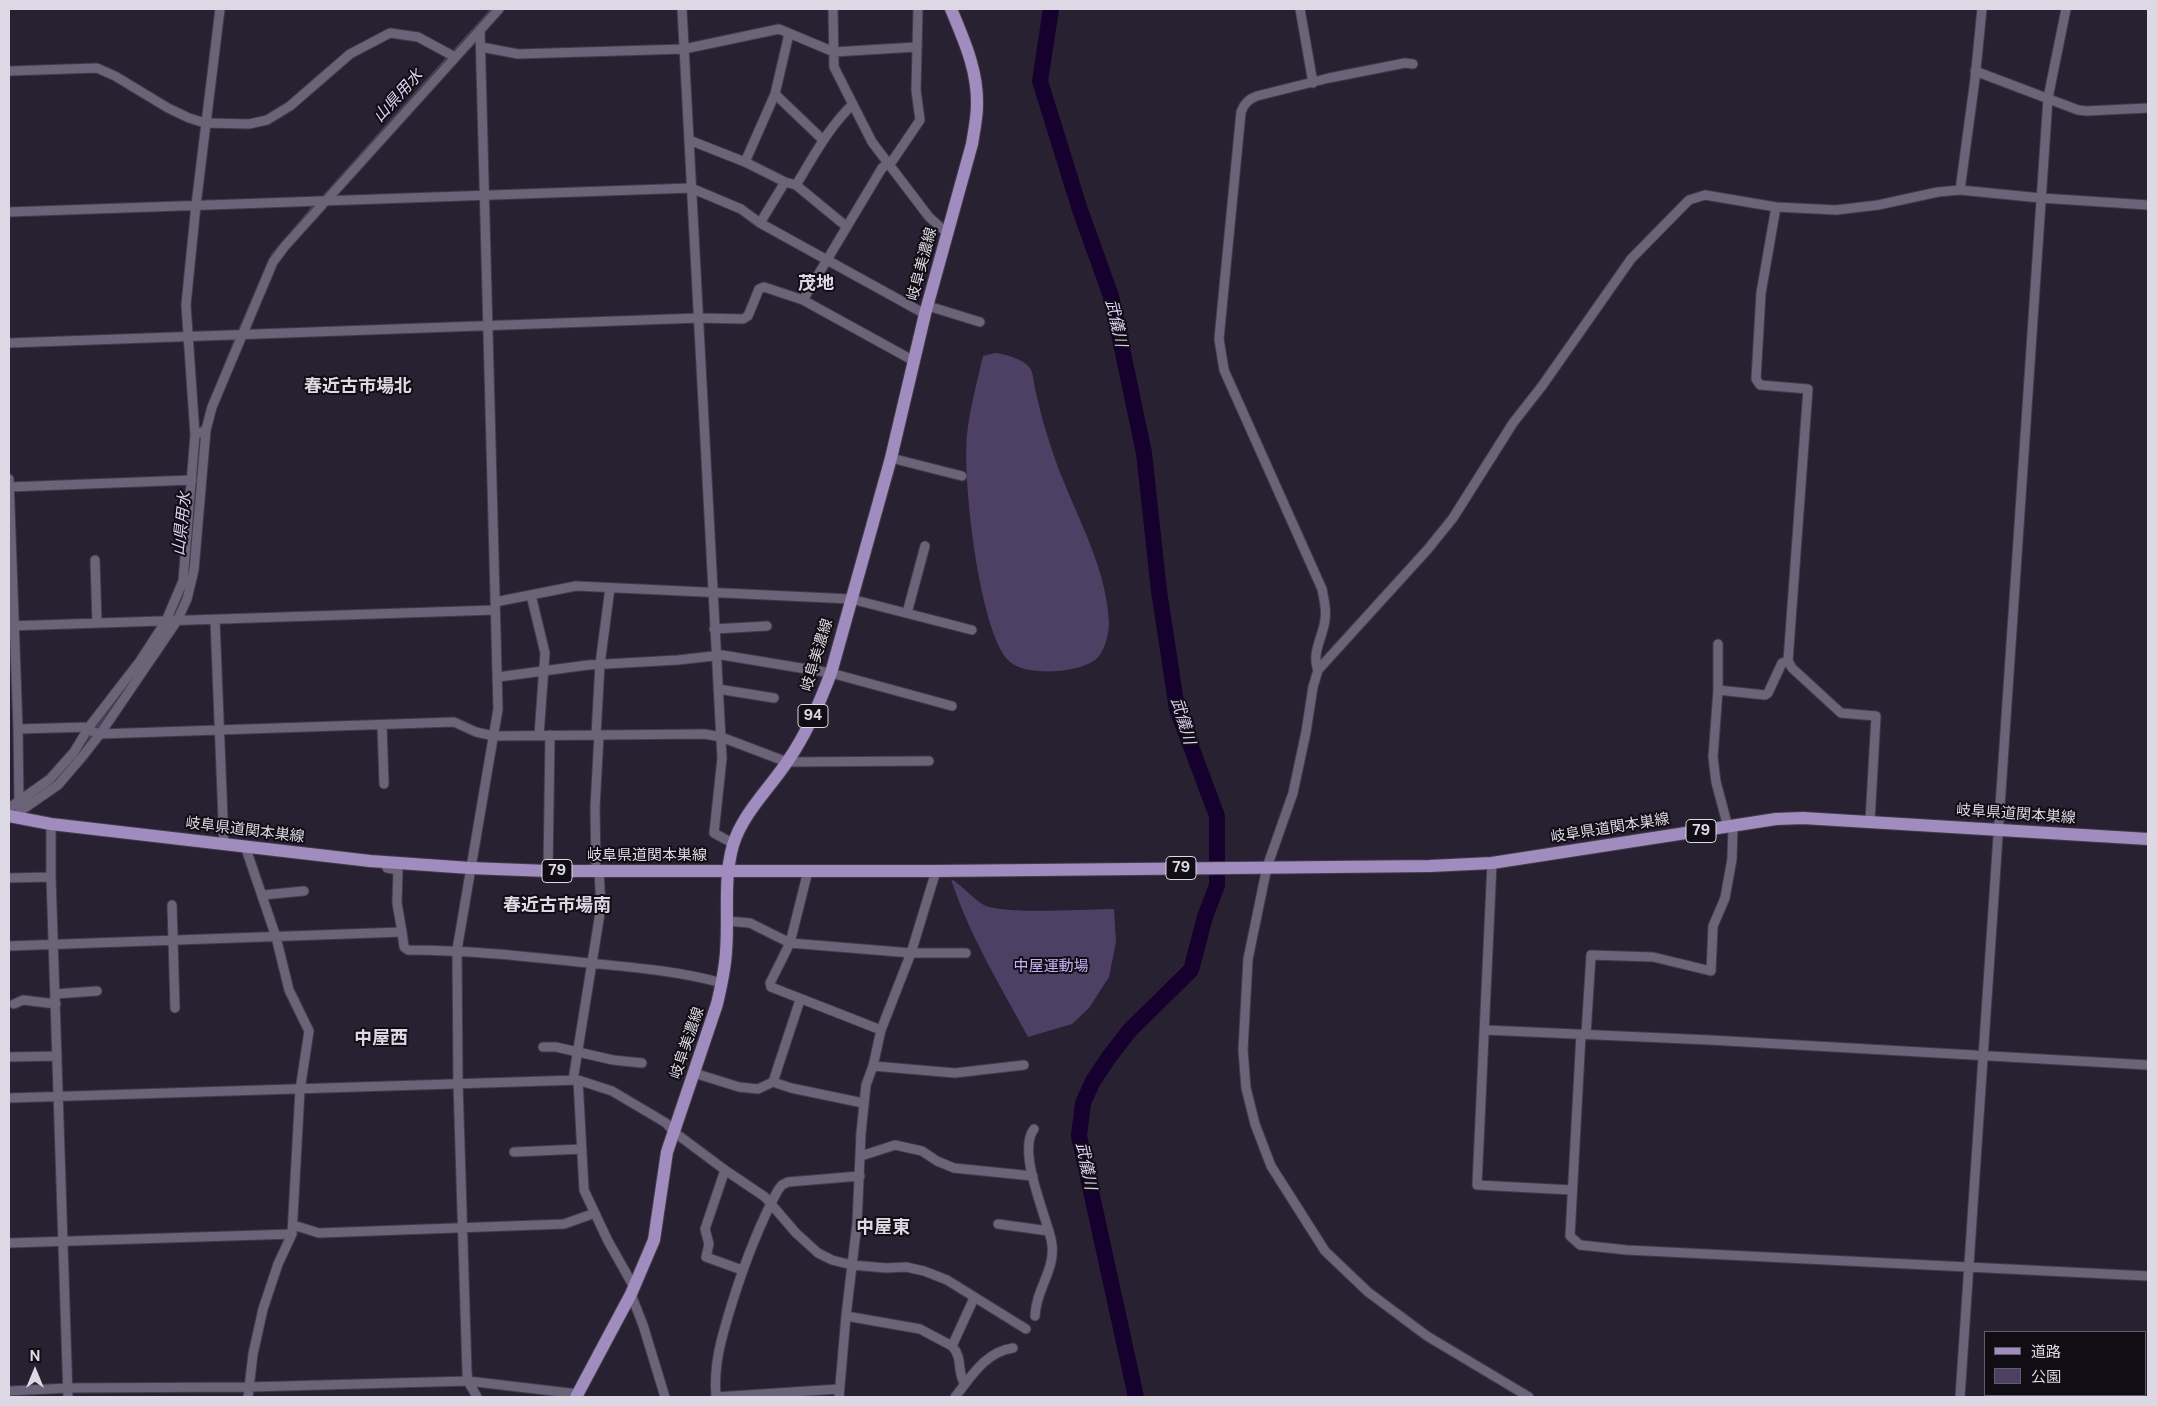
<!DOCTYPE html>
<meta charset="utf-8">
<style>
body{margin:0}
#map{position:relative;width:2157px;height:1406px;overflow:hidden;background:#282132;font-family:"Public Sans","Noto Sans JP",sans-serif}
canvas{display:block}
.frame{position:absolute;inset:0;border:10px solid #dcd8e4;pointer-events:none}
.legend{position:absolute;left:1984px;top:1331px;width:162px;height:65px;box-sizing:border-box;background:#100d14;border:1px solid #625e67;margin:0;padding:6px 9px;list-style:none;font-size:15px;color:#dcd8e4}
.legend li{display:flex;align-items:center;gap:10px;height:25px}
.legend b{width:25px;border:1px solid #625e67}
.north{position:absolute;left:10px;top:1346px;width:50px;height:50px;-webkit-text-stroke:4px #100d14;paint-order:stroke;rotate:0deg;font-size:14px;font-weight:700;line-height:20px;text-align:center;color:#dcd8e4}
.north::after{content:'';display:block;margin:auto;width:18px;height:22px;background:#dcd8e4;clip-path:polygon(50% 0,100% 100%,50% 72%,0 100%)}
</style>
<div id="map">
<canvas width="2157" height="1406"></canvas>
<div class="frame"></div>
<ul class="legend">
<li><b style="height:6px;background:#a08cbe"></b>道路</li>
<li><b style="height:14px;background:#4e3f64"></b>公園</li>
</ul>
<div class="north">N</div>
</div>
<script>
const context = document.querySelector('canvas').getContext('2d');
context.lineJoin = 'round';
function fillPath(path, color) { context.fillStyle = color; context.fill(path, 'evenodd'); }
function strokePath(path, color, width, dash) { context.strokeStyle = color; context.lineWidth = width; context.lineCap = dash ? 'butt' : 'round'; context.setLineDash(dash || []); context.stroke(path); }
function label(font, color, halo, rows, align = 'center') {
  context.font = font + ' "Public Sans","Noto Sans JP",sans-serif'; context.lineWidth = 4; context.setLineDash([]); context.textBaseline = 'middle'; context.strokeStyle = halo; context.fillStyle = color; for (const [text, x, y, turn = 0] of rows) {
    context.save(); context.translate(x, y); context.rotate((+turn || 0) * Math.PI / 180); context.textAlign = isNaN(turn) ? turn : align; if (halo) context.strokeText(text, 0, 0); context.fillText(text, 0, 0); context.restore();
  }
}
fillPath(new Path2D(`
 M995 353C1005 354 1027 360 1031 370 1034 377 1034 386 1036 393 1040 411 1045 429 1051 447 1069 505 1106 560 1109 622 1109 633 1105 653 1095 660 1078 673 1025 677 1009 661 979 632 962 477 967 434 970 408 977 382 983 356Z
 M951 879C963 886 972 898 984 905 1003 915 1088 909 1114 909L1116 942 1109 977 1089 1008 1072 1024 1028 1037C1000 985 969 935 951 879Z`), '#4e3f64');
strokePath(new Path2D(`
 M453 52 492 9
 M321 199 449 56
 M238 333 272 255 313 207
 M221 375 236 338
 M201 431 208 408
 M187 578 200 437
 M95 730 131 680
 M81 748 92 735`), '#514165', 2.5);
strokePath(new Path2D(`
 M1051 9 1040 81 1080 210 1111 296 1144 453 1159 591 1177 709 1217 816V885L1205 917 1191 970 1130 1030 1109 1057 1093 1081 1083 1103 1079 1136 1136 1397`), '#16002e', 16);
const street = new Path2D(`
 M682 9 722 758 714 833 734 844
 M833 9 834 67 872 142 929 217 947 233
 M1300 9 1313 83
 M481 47 518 54 684 49 779 29 834 52 916 47
 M9 71 97 68 115 76 168 108 189 118 205 123 249 124 267 120 290 106 350 54 390 33 418 37 455 57
 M1975 71 2078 110 2087 111 2148 108
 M775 94 822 139
 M689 140 745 162 785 182 796 185 847 227
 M745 162 775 94 789 34
 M796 185C814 156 828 128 853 104
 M1960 190 1975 79 1982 9
 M1776 207 1761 293 1756 379 1760 385 1808 389 1788 661 1792 668 1841 713 1876 716 1870 821
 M9 212 691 188 741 209 760 223 925 314
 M760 223 785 182
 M803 300 882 168 893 160 920 120 916 90 918 9
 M928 306 980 322
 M9 343 699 318 743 319 748 316 759 289 764 287 803 300 914 361
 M195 435 206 430 212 407 273 262 285 246 499 9
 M891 458 962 476
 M9 479 18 729 19 803
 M9 487 192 480
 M95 560 97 623
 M531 595 545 653 539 735
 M495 602 576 586 851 599 972 630
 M907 613 925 546
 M215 620 224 844
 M9 626 495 610
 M714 629 767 626
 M1718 644V690L1713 757 1716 782 1728 827
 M1318 670C1311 653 1323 637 1325 620 1327 610 1324 600 1322 589L1224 370 1219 339 1241 112C1244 104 1248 99 1257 96L1329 78 1405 63 1413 64
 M498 677 588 665 678 660 722 655 831 673 952 706
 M718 689 774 698
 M1718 690 1765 695 1768 693 1782 663 1788 661
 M382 726 384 784
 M89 727 91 731 100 734 454 722 476 732 494 736 705 734 721 737 787 762 929 761
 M18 729 89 727
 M596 735 600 664 610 588
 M9 808 50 779 74 752 89 727 140 661 166 621 183 581 195 435 186 305 196 205 220 9
 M18 818 19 812 58 785 82 757 100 734 177 621 187 599 194 570 206 430
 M51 824V877L68 1397
 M245 846 276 937 289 990 309 1031 300 1090 292 1234 278 1264 263 1309 253 1354 248 1397
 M385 862 387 868 398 870 397 903 402 932
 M1492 863 1477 1185 1572 1190
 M548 871 550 735
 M596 871 595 807 599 735
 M808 871 790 943 911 953H966
 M9 878 51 877
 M263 895 304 891
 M172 905 175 1008
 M727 921 750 923 790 943 770 983 771 987 881 1030
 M9 946 402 932 404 947 408 950C465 950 522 956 579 962 627 967 675 970 722 983
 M55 994 97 991
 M14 1004 23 1000 56 1004
 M1485 1030 1710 1040 2148 1065
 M1581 1034 1570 1236 1580 1245 1627 1250 2148 1276
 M1586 1034 1591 955 1653 957 1711 971 1713 926 1725 898 1732 859 1733 826
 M543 1047H556L613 1060 642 1063
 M9 1057 57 1056
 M873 1066 955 1073 1024 1065
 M694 1073 739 1087 758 1089 773 1082 791 1088 863 1103
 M573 1080 601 907 599 871
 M578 1080 584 1190 608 1241 634 1287
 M773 1082 800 1000
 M9 1098 578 1080 612 1091 666 1123 674 1132 725 1170 765 1197 796 1233 818 1253 832 1260 852 1265 886 1268 906 1267 924 1271 947 1280 1026 1329
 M1034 1129C1017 1151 1045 1213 1051 1239 1058 1268 1036 1287 1035 1316
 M514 1152 582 1149
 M861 1156 895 1145 922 1151 937 1161 954 1168 1033 1176
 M725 1170 705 1229 709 1244 706 1257 742 1270
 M998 1224 1049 1231
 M293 1225 319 1233 564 1224 595 1213
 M9 1243 292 1234
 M631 1294 643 1325 665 1397
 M846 1316 920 1329 952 1346 974 1298
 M952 1346C964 1359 956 1372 965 1384
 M9 1391 68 1388 249 1387 468 1381 578 1394
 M477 1397 468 1381 467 1372 458 1083 457 950 498 709 480 30
 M716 1397C713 1362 723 1333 733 1300 745 1262 759 1225 778 1190L782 1185 788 1182 860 1176
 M716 1397 839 1389
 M839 1397 846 1316 857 1223 861 1133 866 1085 873 1066 881 1030 911 953 936 871
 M955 1397C971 1377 985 1352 1013 1348
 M1529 1397 1427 1336 1368 1292 1325 1251 1271 1166 1255 1124 1246 1088 1243 1050 1248 959 1267 867 1293 793 1306 732 1313 687 1318 670 1428 549 1453 518 1513 423 1542 386 1631 259 1689 200 1705 195 1776 207 1836 210 1878 205 1938 192 1960 190 2041 198 2148 205
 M1960 1397 2048 98 2066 9`);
const primary = new Path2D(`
 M9 816 51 824 370 861 470 868 548 871H936L1430 866 1492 863 1776 819 1803 818 2148 839
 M576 1397 631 1294 654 1240 667 1152 717 1004C721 987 725 969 726 952 729 916 723 880 733 845 743 813 769 789 787 762 806 735 819 704 831 673L891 458 925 314 972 144C974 131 977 118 977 105 978 71 964 40 951 9`);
strokePath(street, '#423c4a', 11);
strokePath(primary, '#423c4a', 14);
strokePath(street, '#6b6478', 9);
strokePath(primary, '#a08cbe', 12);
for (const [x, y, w] of [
 [813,716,30],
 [1701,831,30],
 [1181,868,30],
 [557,871,30]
]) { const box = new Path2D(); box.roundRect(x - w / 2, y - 11.5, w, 23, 4); context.fillStyle = '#100d14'; context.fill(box); strokePath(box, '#dcd8e4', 1); }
label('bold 14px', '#dcd8e4', null, [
 ["94",813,716],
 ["79",1701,831],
 ["79",1181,868],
 ["79",557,871]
]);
label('15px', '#dcd8e4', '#100d14', [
 ["岐阜美濃線",922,264,-75],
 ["岐阜美濃線",817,655,-73],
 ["岐阜県道関本巣線",2016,814,4],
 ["岐阜県道関本巣線",1610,828,-9],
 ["岐阜県道関本巣線",245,830,7],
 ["岐阜県道関本巣線",647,855],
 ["岐阜美濃線",687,1043,-71]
]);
label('15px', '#ccb0f7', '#100d14', [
 ["中屋運動場",1051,966]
]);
label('italic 16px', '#ded1f5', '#100d14', [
 ["山県用水",398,96,-48],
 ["武儀川",1116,323,77],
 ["山県用水",182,524,-84],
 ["武儀川",1183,721,73],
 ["武儀川",1086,1166,78]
]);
label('bold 18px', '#dcd8e4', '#100d14', [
 ["茂地",816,283],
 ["春近古市場北",358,386],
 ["春近古市場南",557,905],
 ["中屋西",381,1038],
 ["中屋東",883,1227]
]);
</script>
